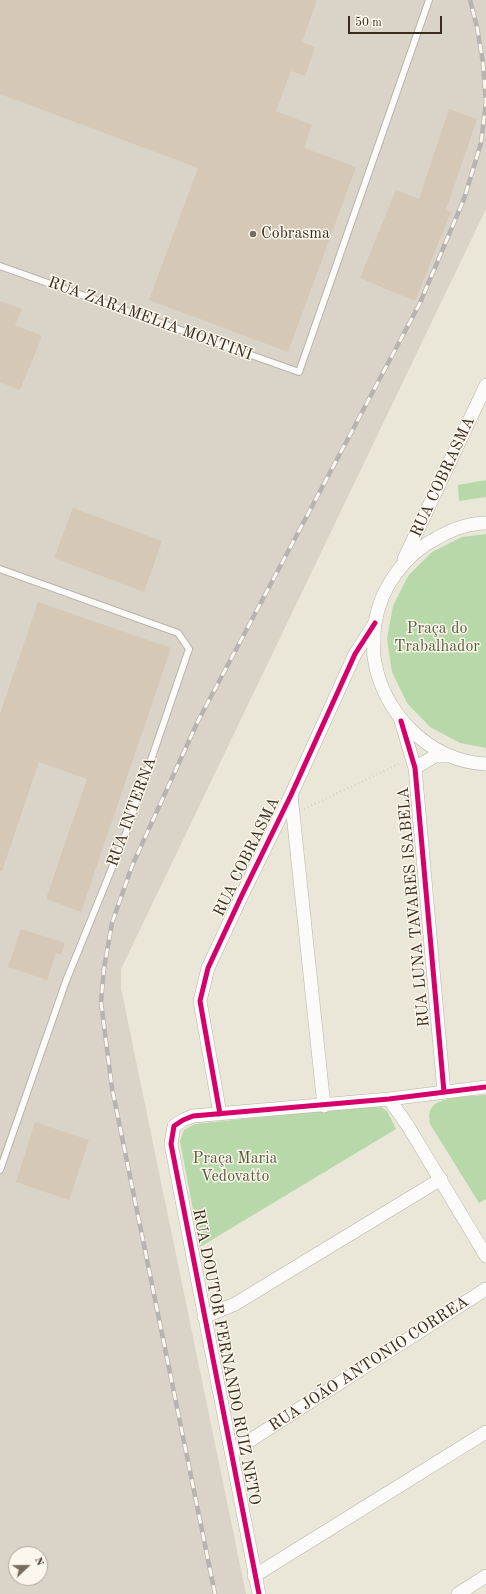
<!DOCTYPE html>
<meta charset="utf-8">
<style>
body{margin:0}
#map{position:relative;width:486px;height:1594px;overflow:hidden;background:#eae7d9;font-family:"Old Standard TT",serif}
canvas{display:block}
.north{position:absolute;left:8px;top:1546px;width:40px;height:40px;box-sizing:border-box;background:#fbf7ec;border:1px solid #aea59a;border-radius:50%;rotate:68deg;font-size:11px;font-weight:700;line-height:16px;text-align:center;color:#3b2a1e}
.north::after{content:'';display:block;margin:auto;width:14px;height:18px;background:#786c5f;clip-path:polygon(50% 0,100% 100%,50% 72%,0 100%)}
.scale{position:absolute;left:348px;top:16px;width:94px;height:18px;box-sizing:border-box;border:2px solid #3b2a1e;border-top:0;padding-left:5px;font-size:12px;line-height:14px;white-space:nowrap;color:#3b2a1e;-webkit-text-stroke:3px #fbf7ec;paint-order:stroke}
</style>
<div id="map">
<canvas width="486" height="1594"></canvas>
<div class="north">N</div>
<div class="scale">50 m</div>
</div>
<script>
const context = document.querySelector('canvas').getContext('2d');
context.lineJoin = 'round';
function fillPath(path, color) { context.fillStyle = color; context.fill(path, 'evenodd'); }
function strokePath(path, color, width, dash) { context.strokeStyle = color; context.lineWidth = width; context.lineCap = dash ? 'butt' : 'round'; context.setLineDash(dash || []); context.stroke(path); }
function label(font, color, halo, rows, align = 'center') {
  context.font = font + ' "Old Standard TT",serif'; context.lineWidth = 3; context.setLineDash([]); context.textBaseline = 'middle'; context.strokeStyle = halo; context.fillStyle = color; for (const [text, x, y, turn = 0] of rows) {
    context.save(); context.translate(x, y); context.rotate((+turn || 0) * Math.PI / 180); context.textAlign = isNaN(turn) ? turn : align; if (halo) context.strokeText(text, 0, 0); context.fillText(text, 0, 0); context.restore();
  }
}
fillPath(new Path2D(`
 M0 0H486V209L121 969V988L246 1594H0ZM16 1554H40V1578H16Z`), '#dad3c7');
fillPath(new Path2D(`
 M486 480V497L459 501 458 485Z
 M486 534V748L460 743 430 727 407 703 392 672 387 639 393 606 408 576 432 552 462 537Z
 M486 1095V1199L479 1203 430 1124C430 1120 428 1115 430 1111 435 1095 471 1097 486 1095Z
 M378 1105 387 1111 396 1129 200 1247 180 1141 184 1130 195 1124Z`), '#b7d8a8');
fillPath(new Path2D(`
 M0 0H317L302 42 315 47 305 76 291 71 276 111 312 125 304 148 356 167 288 352 149 300 198 168 0 94Z
 M449 109 477 119 446 210 451 212 415 301 360 278 396 190 419 199Z
 M0 301 22 309 15 325 42 336 20 390 0 382Z
 M73 508 162 541 144 592 54 558Z
 M38 602 171 648 81 912 46 899 87 779 39 762 2 871H0V714Z
 M21 929 65 943 61 955 56 953 47 980 8 967Z
 M35 1122 89 1140 69 1200 16 1182Z`), '#d6c8b7');
const lane = new Path2D(`
 M0 266 299 372 429 0
 M0 569 178 633 189 649 125 836 66 981 0 1170`);
const street = new Path2D(`
 M486 523C469 523 451 530 437 538 405 554 380 588 375 624 374 629 374 636 374 642 374 647 373 652 374 657 382 713 429 761 486 764
 M404 559 486 385
 M401 721 415 768 444 1092
 M415 768 435 756H448
 M291 795 324 1106
 M389 1099 408 1126 486 1256
 M220 1114 200 1001 208 968 242 895 291 795 355 654 375 623
 M204 1317 235 1304 441 1179
 M232 1452 486 1289
 M254 1576 486 1432
 M259 1594 171 1144 174 1126 183 1120 193 1116 389 1099 486 1087
 M458 1594 486 1576`);
strokePath(lane, '#b6b3a9', 8);
strokePath(street, '#b6b3a9', 14);
strokePath(new Path2D(`
 M304 809 401 763`), '#d5d3cf', 2.5, [1, 3]);
strokePath(lane, '#fcfbf9', 6);
strokePath(street, '#fcfbf9', 13);
const rail = new Path2D(`
 M215 1594 112 1088 101 1002 104 968 112 923 132 866 198 721 420 303 464 199 481 143 486 102 483 63 477 27 470 0`);
strokePath(rail, '#b6b4b0', 4.5);
strokePath(rail, '#fbf7ec', 3, [9]);
strokePath(new Path2D(`
 M401 721 415 768 444 1092
 M220 1114 200 1001 208 968 242 895 291 795 355 654 375 623
 M259 1594 171 1144 174 1126 183 1120 193 1116 389 1099 486 1087`), '#d6006c', 5);
for (const [x, y, r, color] of [
 [253,234,4,"#786c5f"]
]) { const dot = new Path2D(); dot.arc(x, y, r, 0, 2 * Math.PI); context.fillStyle = color; context.fill(dot); strokePath(dot, '#fbf7ec', 1.5); }
label('16px', '#3b2a1e', '#fbf7ec', [
 ["Cobrasma",261,234]
], 'left');
label('16px', '#3b2a1e', '#fbf7ec', [
 ["RUA ZARAMELIA MONTINI",150,319,20],
 ["RUA COBRASMA",443,477,-65],
 ["RUA INTERNA",132,812,-70],
 ["RUA COBRASMA",247,857,-64],
 ["RUA LUNA TAVARES ISABELA",414,907,-95],
 ["RUA DOUTOR FERNANDO RUIZ NETO",226,1357,79],
 ["RUA JOÃO ANTONIO CORREA",369,1364,-33]
]);
label('16px', '#545a3b', '#fbf7ec', [
 ["Praça do",437,629],
 ["Trabalhador",437,647],
 ["Praça Maria",235,1159],
 ["Vedovatto",235,1177]
]);
</script>
